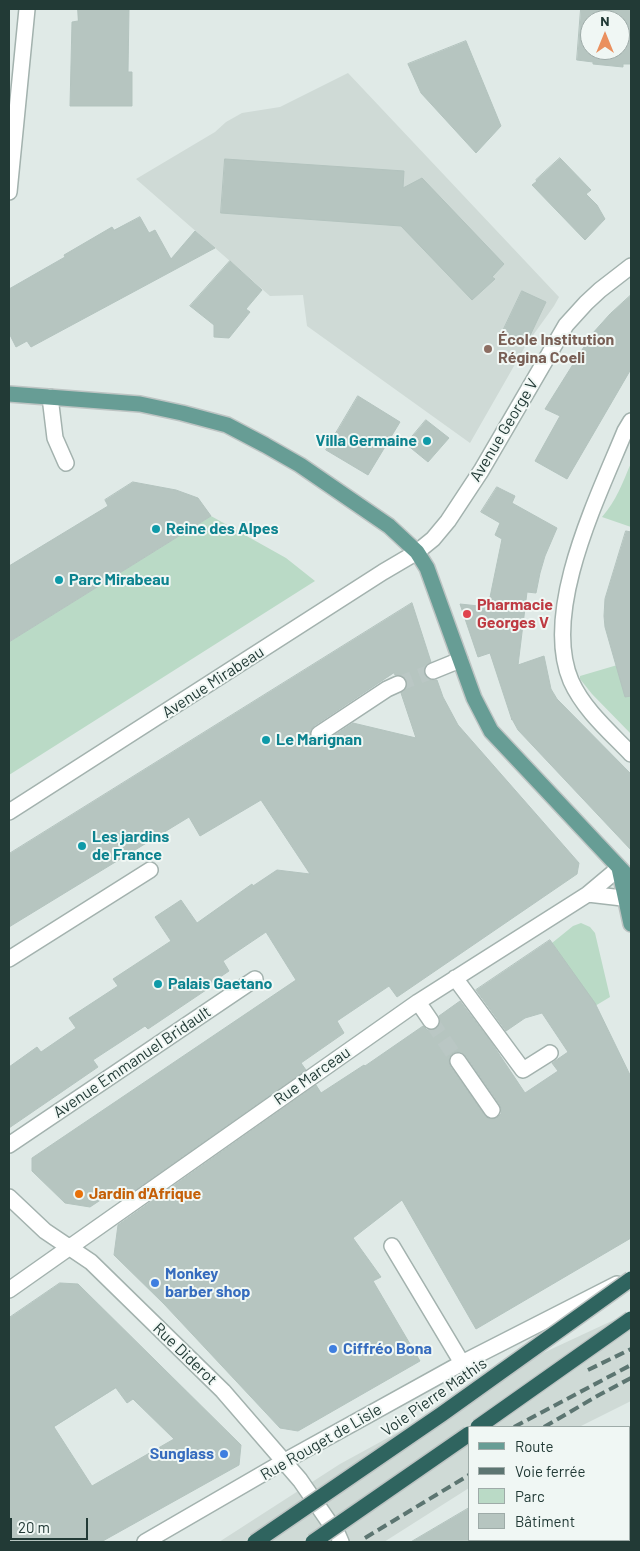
<!DOCTYPE html>
<meta charset="utf-8">
<style>
body{margin:0}
#map{position:relative;width:640px;height:1551px;overflow:hidden;background:#e0eae7;font-family:Barlow,sans-serif}
canvas{display:block}
.frame{position:absolute;inset:0;border:10px solid #223a36;pointer-events:none}
.legend{position:absolute;left:468px;top:1426px;width:162px;height:115px;box-sizing:border-box;background:#f0f7f4;border:1px solid #9eaba8;margin:0;padding:6px 9px;list-style:none;font-size:15px;color:#223a36}
.legend li{display:flex;align-items:center;gap:10px;height:25px}
.legend b{width:25px;border:1px solid #9eaba8}
.north{position:absolute;left:580px;top:10px;width:50px;height:50px;box-sizing:border-box;background:#f0f7f4;border:1px solid #9eaba8;border-radius:50%;rotate:0deg;font-size:14px;font-weight:700;line-height:20px;text-align:center;color:#223a36}
.north::after{content:'';display:block;margin:auto;width:18px;height:22px;background:#ea905e;clip-path:polygon(50% 0,100% 100%,50% 72%,0 100%)}
.scale{position:absolute;left:10px;top:1518px;width:78px;height:22px;box-sizing:border-box;border:2px solid #223a36;border-top:0;padding-left:6px;font-size:15px;line-height:18px;white-space:nowrap;color:#223a36;-webkit-text-stroke:4px #f0f7f4;paint-order:stroke}
</style>
<div id="map">
<canvas width="640" height="1551"></canvas>
<div class="frame"></div>
<ul class="legend">
<li><b style="height:6px;background:#679d95"></b>Route</li>
<li><b style="height:6px;background:#5c7571"></b>Voie ferrée</li>
<li><b style="height:14px;background:#badac6"></b>Parc</li>
<li><b style="height:14px;background:#b6c5c0"></b>Bâtiment</li>
</ul>
<div class="north">N</div>
<div class="scale">20 m</div>
</div>
<script>
const context = document.querySelector('canvas').getContext('2d');
context.lineJoin = 'round';
function fillPath(path, color) { context.fillStyle = color; context.fill(path, 'evenodd'); }
function strokePath(path, color, width, dash) { context.strokeStyle = color; context.lineWidth = width; context.lineCap = dash ? 'butt' : 'round'; context.setLineDash(dash || []); context.stroke(path); }
function label(font, color, halo, rows, align = 'center') {
  context.font = font + ' Barlow,sans-serif'; context.lineWidth = 4; context.setLineDash([]); context.textBaseline = 'middle'; context.strokeStyle = halo; context.fillStyle = color; for (const [text, x, y, turn = 0] of rows) {
    context.save(); context.translate(x, y); context.rotate((+turn || 0) * Math.PI / 180); context.textAlign = isNaN(turn) ? turn : align; if (halo) context.strokeText(text, 0, 0); context.fillText(text, 0, 0); context.restore();
  }
}
fillPath(new Path2D(`
 M348 73 559 297 554 306 526 345 470 443 307 326 303 295 270 296 136 179 215 132 226 122 242 113 280 107Z
 M631 1312V1401L579 1427H469V1488L384 1542H219L340 1464 543 1353Z`), '#cfdad6');
fillPath(new Path2D(`
 M631 463V527L602 517C616 501 623 482 631 463Z
 M211 516 286 558 315 581 9 775V642Z
 M631 661V734L592 694 580 679V676Z
 M581 923 590 927 595 933 610 997 595 1006 552 943 573 926Z`), '#badac6');
const building = new Path2D(`
 M78 9H129L128 72H132V106H70L72 22 78 21Z
 M581 9H631V64H623V67L593 64V62L577 60ZM590 20H620V50H590Z
 M466 41 501 126 476 153 421 93 408 64Z
 M560 158 591 190 586 194 597 205 605 219 585 240 532 185 537 181 536 180Z
 M225 159 404 171 403 188 422 178 504 264 492 277 495 279 472 300 401 226 221 213Z
 M140 217 149 233 155 230 171 259 195 231 215 248 31 347 27 341 16 347 9 333V289L65 257 64 255 112 227 114 230Z
 M230 261 262 290 246 309 250 312 229 338 214 337V325L190 306Z
 M522 291 546 302 526 344 502 333Z
 M631 295V369L567 479 535 461 560 416 545 409 592 334 610 314Z
 M358 396 400 422 368 475 326 450Z
 M426 420 449 438 428 462 406 444Z
 M133 482 176 490 198 498 211 516 9 642V566L108 506 105 500Z
 M497 487 515 496 512 503 557 528 545 556 540 573 536 593 527 592 518 665 544 656 551 689 557 699 631 774V850L518 730 512 719V720L490 653 478 657 460 604 488 607 502 539 495 535 500 523 481 512Z
 M626 531 631 532V696L625 697 605 627 604 616 605 599Z
 M412 603 431 662 425 666 424 670 425 675 431 680H437L443 697 458 725 579 863 577 874 397 997 389 986 337 1021 344 1033 301 1063 306 1070 121 1200 123 1185 90 1207 65 1203 32 1171V1158L296 980 266 932 223 961 229 971 204 988 206 990 148 1029 145 1026 93 1060 98 1067 9 1128V1067L37 1047 41 1052 76 1028 69 1018 118 986 113 979 171 941 155 917 181 900 197 923 252 884 253 886 277 870 310 874 261 800 200 836 189 817 9 927V854ZM394 673 395 675 403 676 407 681 406 689 401 693 416 738 353 723 324 742 315 743 312 740 310 734 311 729 314 726Z
 M550 940 595 1003 631 1077V1238L476 1329 402 1200 353 1238 381 1277 373 1281 420 1361 298 1431 280 1428 164 1304 114 1255 118 1225 316 1085 321 1093 364 1065 365 1066 423 1026 427 1030 436 1029 440 1025V1020L439 1016 460 1001 491 1042 525 1093 558 1071 552 1063 568 1052 542 1013 525 1018 506 1031 476 990ZM458 1052 462 1053 466 1056 500 1105 501 1109V1114L497 1118 492 1119 485 1116 450 1066 449 1061 450 1057 453 1053Z
 M60 1283 78 1284 241 1445 239 1465 101 1542H9V1318ZM116 1388 127 1403 133 1399 174 1439 92 1486 54 1427Z
 M469 1508V1542H411Z`);
fillPath(building, '#b6c5c0');
strokePath(building, '#b3c3be', 1);
strokePath(new Path2D(`
 M398 684 433 671
 M431 1021 458 1061`), '#bac7c4', 15, [15, 8]);
const minor = new Path2D(`
 M9 192 27 9
 M50 397 55 438 66 463
 M631 421 625 431C598 497 541 611 571 681 584 710 610 732 631 754
 M433 671 460 660
 M319 734 387 689 398 684
 M9 812 383 572 417 552 433 539 448 521 481 471 566 325 586 303 600 290 631 266
 M588 894 631 899
 M9 959 150 870
 M455 978 523 1070 550 1053
 M418 1002 431 1021
 M458 1061 492 1110
 M9 1145 255 979
 M9 1197 45 1231 91 1262 223 1391 300 1480 338 1535 341 1542
 M392 1246 462 1363
 M9 1290 418 1002 588 894 619 868
 M145 1542 283 1462 462 1363 617 1284`);
const major = new Path2D(`
 M9 394 140 404 182 413 227 425 265 445 300 465 389 526 417 552 427 568 474 698 491 731 631 880
 M619 868 631 924`);
strokePath(minor, '#a3b2ae', 18);
strokePath(major, '#bdc4c3', 18);
strokePath(minor, '#fff', 15);
strokePath(major, '#679d95', 15);
strokePath(new Path2D(`
 M588 1370 631 1349
 M514 1427 631 1365
 M544 1427 599 1395 631 1378
 M365 1538 469 1475`), '#5c7571', 4, [10, 5]);
const highwayBridge = new Path2D(`
 M478 1427 631 1319
 M255 1542 442 1414 631 1279
 M313 1542 469 1434`);
strokePath(highwayBridge, '#bdc4c3', 18, []);
strokePath(highwayBridge, '#2f645f', 15);
for (const [x, y, r, color] of [
 [488,349,5,"#8d6e63"],
 [427,441,5,"#0f9aa8"],
 [156,529,5,"#0f9aa8"],
 [59,580,5,"#0f9aa8"],
 [467,614,5,"#e0444e"],
 [266,740,5,"#0f9aa8"],
 [82,846,5,"#0f9aa8"],
 [158,984,5,"#0f9aa8"],
 [79,1194,5,"#e8710a"],
 [155,1283,5,"#3f7fe0"],
 [333,1349,5,"#3f7fe0"],
 [224,1454,5,"#3f7fe0"]
]) { const dot = new Path2D(); dot.arc(x, y, r, 0, 2 * Math.PI); context.fillStyle = color; context.fill(dot); strokePath(dot, '#f0f7f4', 2); }
label('bold 16px', '#785e54', '#f0f7f4', [
 ["École Institution",498,340],
 ["Régina Coeli",498,358]
], 'left');
label('16px', '#223a36', '#f0f7f4', [
 ["Avenue George V",504,430,-59],
 ["Avenue Mirabeau",213,682,-33],
 ["Avenue Emmanuel Bridault",132,1062,-34],
 ["Rue Marceau",312,1076,-35],
 ["Rue Diderot",185,1354,44],
 ["Voie Pierre Mathis",434,1397,-35],
 ["Rue Rouget de Lisle",321,1442,-30]
]);
label('bold 16px', '#0d838f', '#f0f7f4', [
 ["Villa Germaine",417,441,"right"],
 ["Reine des Alpes",166,529],
 ["Parc Mirabeau",69,580],
 ["Le Marignan",276,740],
 ["Les jardins",92,837],
 ["de France",92,855],
 ["Palais Gaetano",168,984]
], 'left');
label('bold 16px', '#be3a42', '#f0f7f4', [
 ["Pharmacie",477,605],
 ["Georges V",477,623]
], 'left');
label('bold 16px', '#c56008', '#f0f7f4', [
 ["Jardin d'Afrique",89,1194]
], 'left');
label('bold 16px', '#366cbe', '#f0f7f4', [
 ["Monkey",165,1274],
 ["barber shop",165,1292],
 ["Ciffréo Bona",343,1349],
 ["Sunglass",214,1454,"right"]
], 'left');
</script>
